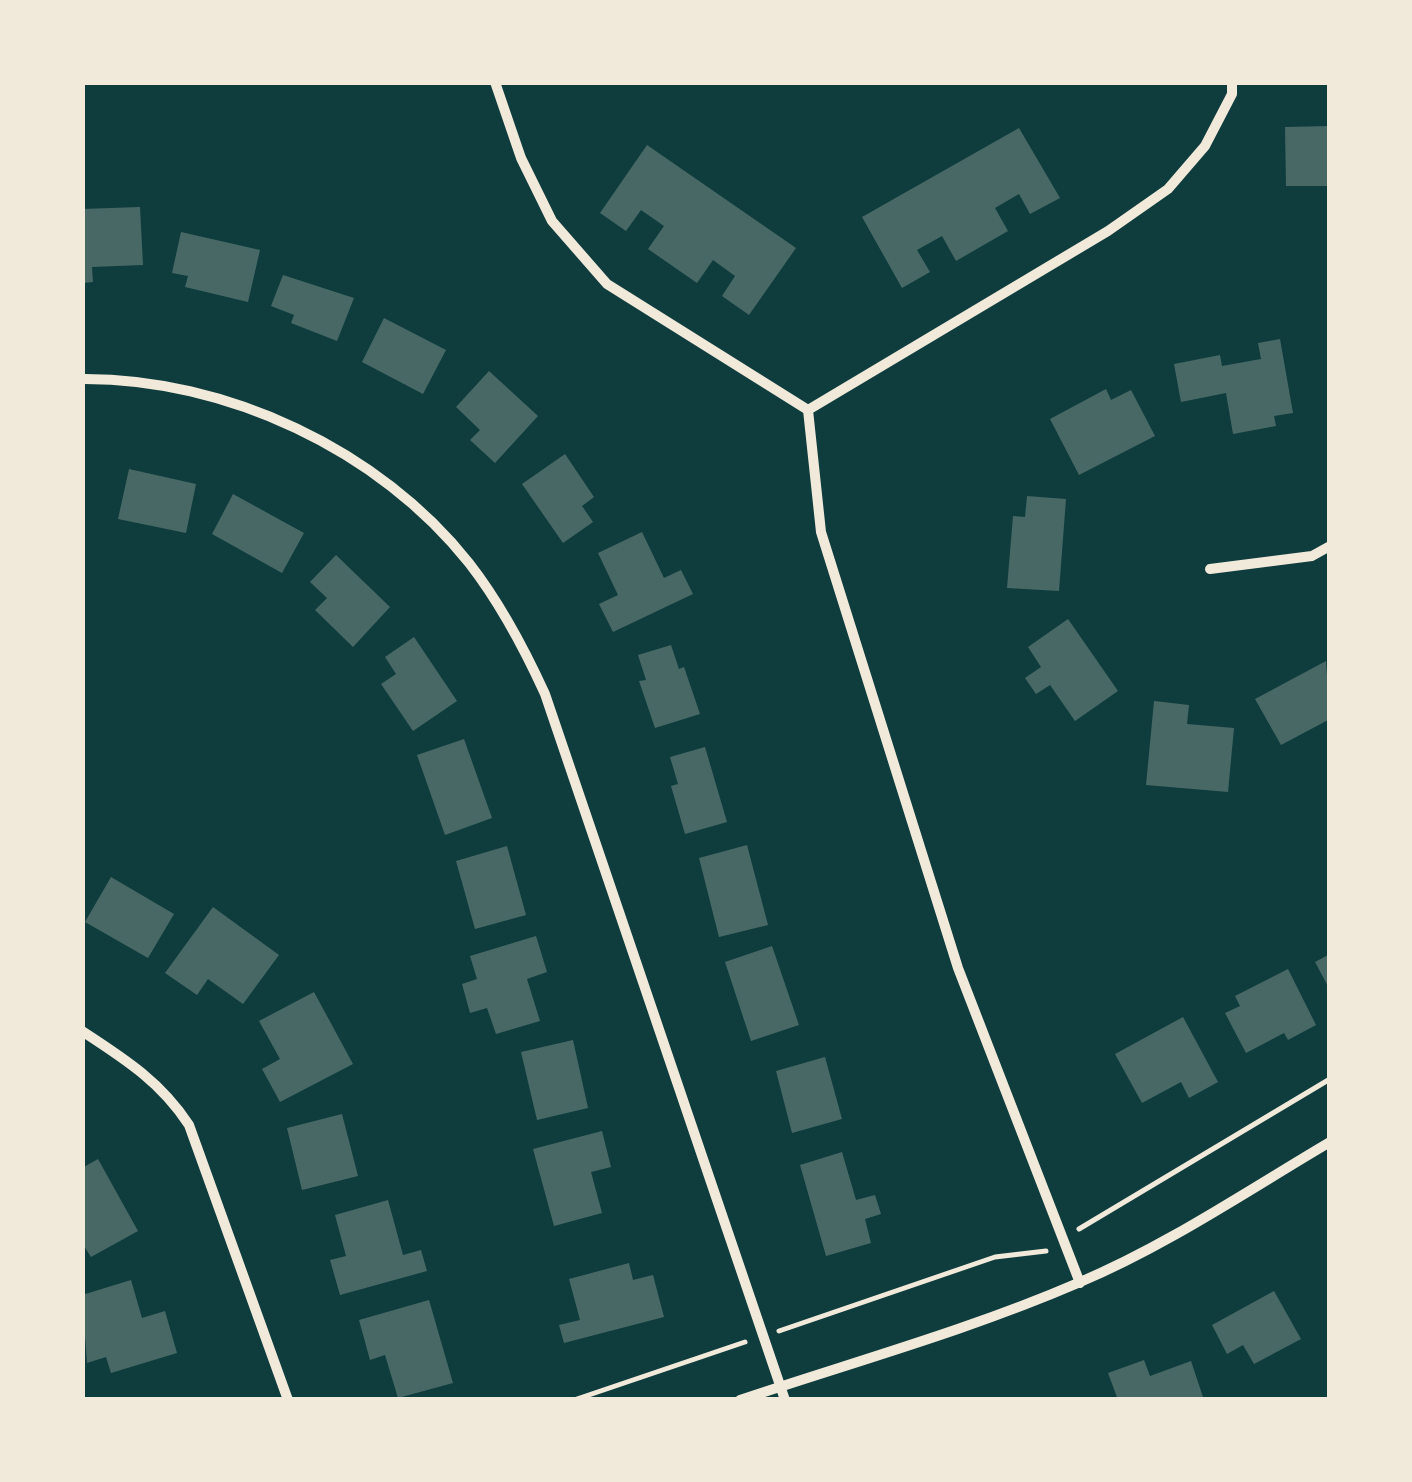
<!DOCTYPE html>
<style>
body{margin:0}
#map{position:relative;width:1412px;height:1482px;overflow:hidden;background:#0f3d3e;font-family:Raleway,sans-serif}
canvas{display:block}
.frame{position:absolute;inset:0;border:85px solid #f1e9da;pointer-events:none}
</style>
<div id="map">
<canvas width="1412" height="1482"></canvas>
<div class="frame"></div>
</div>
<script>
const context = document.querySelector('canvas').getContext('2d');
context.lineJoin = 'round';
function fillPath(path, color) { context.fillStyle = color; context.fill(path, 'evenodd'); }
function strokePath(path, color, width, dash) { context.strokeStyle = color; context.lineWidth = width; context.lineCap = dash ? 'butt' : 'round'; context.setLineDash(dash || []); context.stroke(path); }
fillPath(new Path2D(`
 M1330 126V186H1286L1285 127Z
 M1019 128 1060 198 1030 214 1019 194 995 208 1008 231 956 261 942 236 917 250 930 272 902 288 862 217Z
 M647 145 796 248 749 315 722 296 735 276 713 260 697 283 648 249 664 226 641 210 626 231 600 213Z
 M140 207 143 265 92 267 93 282 82 283V209Z
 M181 232 260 250 248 302 185 287 188 276 172 273Z
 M283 275 354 298 337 341 291 323 294 315 271 306Z
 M384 318 446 350 423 394 362 362Z
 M1280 339 1293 413 1274 416 1276 426 1233 434 1226 393 1181 402 1174 364 1220 355 1222 366 1261 359 1258 343Z
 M489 371 538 416 495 463 470 440 480 430 456 407Z
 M1106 389 1111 400 1131 390 1155 436 1079 475 1050 419Z
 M565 454 594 497 582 506 593 522 563 543 522 484Z
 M129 469 196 484 186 533 118 519Z
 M233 494 304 533 282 573 212 534Z
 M1027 496 1066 499 1059 591 1007 588 1013 516 1025 517Z
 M642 532 664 578 681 570 693 594 613 632 599 604 618 595 598 553Z
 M336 555 390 607 353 647 315 610 327 598 310 582Z
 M1068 619 1118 691 1075 721 1050 685 1036 694 1025 678 1041 667 1028 647Z
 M414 637 457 701 413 731 381 684 396 674 385 657Z
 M671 645 679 669 684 667 700 714 655 728 639 681 646 680 638 655Z
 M1326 661 1330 719 1281 745 1255 699Z
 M1154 701 1189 705 1187 724 1234 728 1228 792 1146 785Z
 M464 739 492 818 445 835 417 755Z
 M705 747 727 822 685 834 671 786 678 784 670 757Z
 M747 845 768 925 719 937 699 858Z
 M507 846 526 915 475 929 456 861Z
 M111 877 174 914 148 958 85 922Z
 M213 907 279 955 243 1004 208 979 197 995 165 973Z
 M536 936 547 972 527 979 540 1021 496 1034 487 1008 470 1013 462 984 477 979 470 956Z
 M772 946 799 1025 751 1041 725 962Z
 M1330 954V990L1315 962Z
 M1288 969 1316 1025 1288 1040 1284 1033 1246 1053 1225 1013 1240 1006 1235 996Z
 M314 992 353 1064 280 1102 262 1069 280 1059 259 1021Z
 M1183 1017 1218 1082 1189 1098 1181 1082 1142 1103 1115 1054Z
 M573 1040 588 1108 537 1120 521 1052Z
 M825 1057 842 1119 792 1133 776 1071Z
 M342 1114 358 1176 302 1190 287 1128Z
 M602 1131 611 1167 591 1172 602 1213 554 1226 533 1149Z
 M842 1152 856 1200 875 1195 881 1214 865 1219 871 1243 826 1256 800 1165Z
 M98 1159 138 1231 91 1257 82 1243V1168Z
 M388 1200 403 1255 421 1250 427 1271 340 1295 330 1260 346 1256 335 1215Z
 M629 1263 633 1280 653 1275 664 1317 564 1343 559 1325 580 1320 569 1279Z
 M131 1280 142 1318 165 1311 177 1353 111 1373 106 1357 87 1363 82 1295Z
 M1274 1291 1301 1339 1254 1364 1243 1345 1227 1354 1212 1325Z
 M429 1300 453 1383 398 1398 385 1355 370 1360 359 1320Z
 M1144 1360 1150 1376 1191 1361 1204 1400H1118L1108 1373Z`), '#486865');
strokePath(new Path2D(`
 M1079 1229 1330 1079
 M779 1331 995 1257 1046 1251
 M574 1400 745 1342`), '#f1e9da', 5);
strokePath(new Path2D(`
 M495 82 521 158 552 221 607 284 808 410
 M82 379C226 378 380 450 469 563 501 604 524 648 545 694L785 1400
 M808 410 821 532 958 968 1080 1283
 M808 410 1108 231 1168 189 1205 146 1232 94V82
 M1210 569 1312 556 1330 546
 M82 1031C125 1059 161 1082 189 1125L288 1400
 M740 1400C853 1362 969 1330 1078 1283 1166 1246 1247 1191 1330 1142`), '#f1e9da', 10);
</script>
